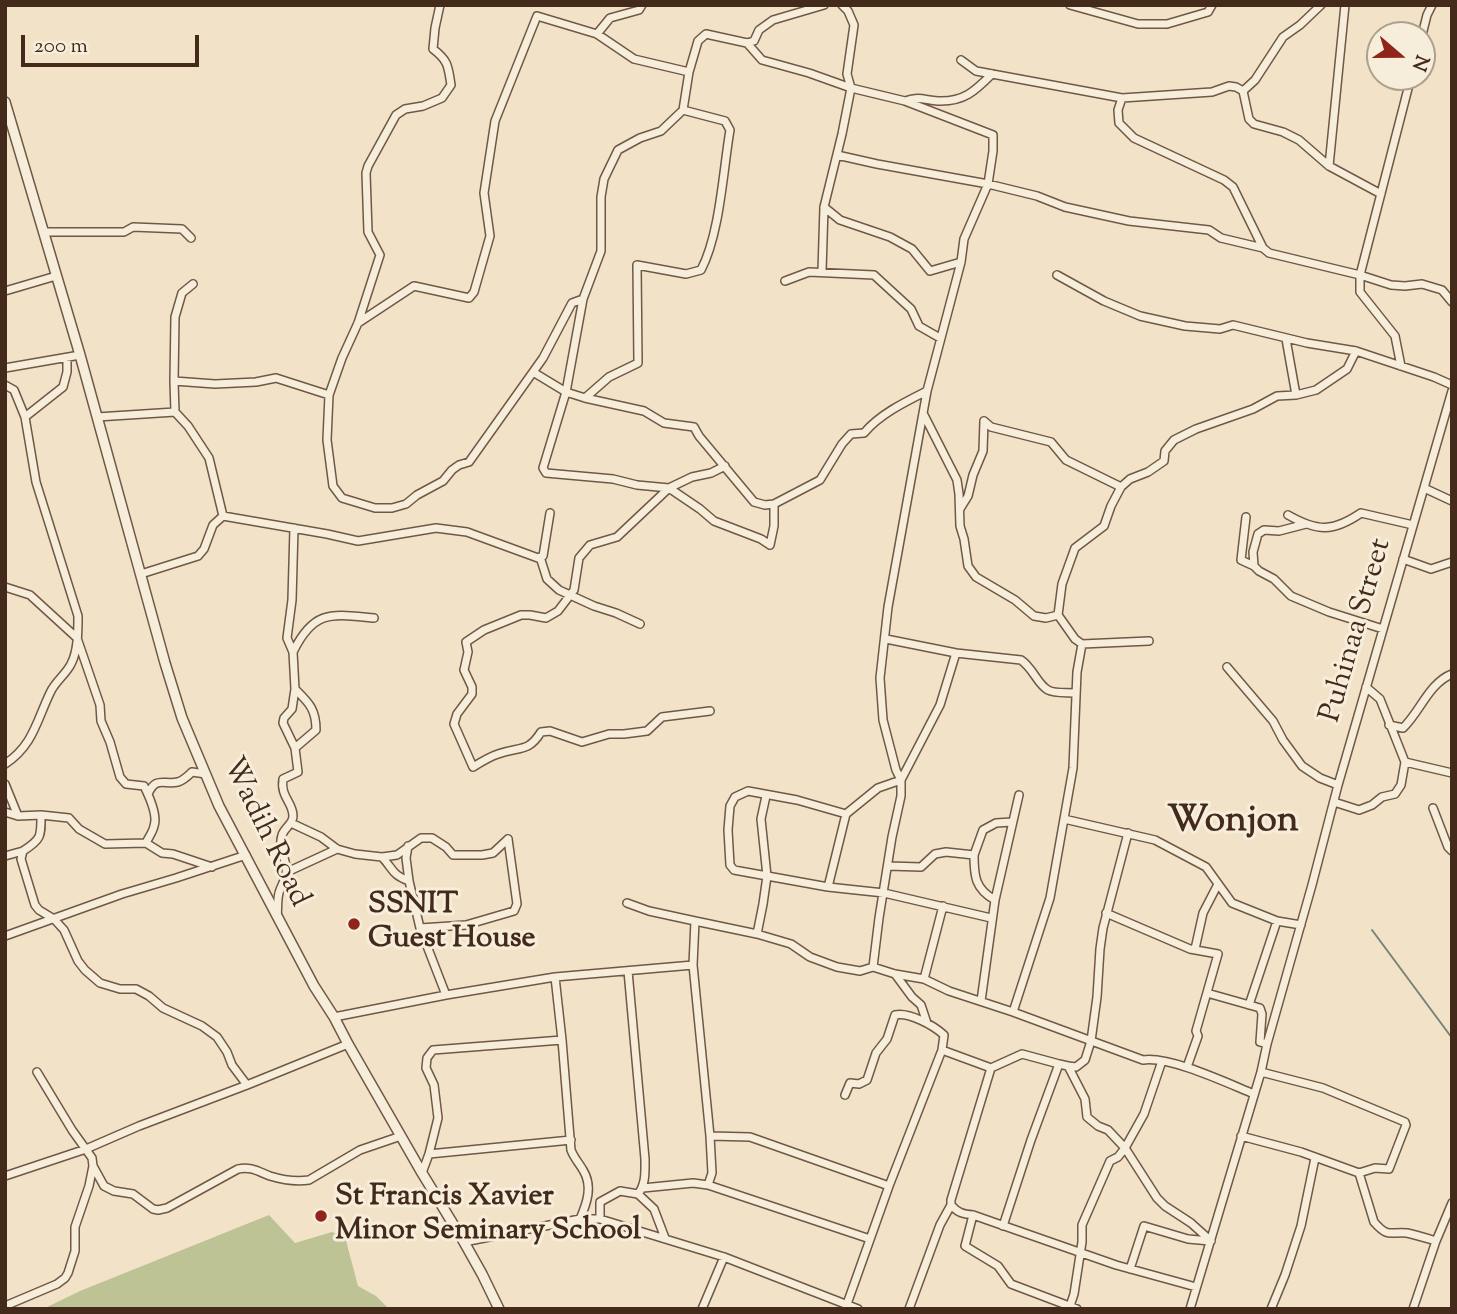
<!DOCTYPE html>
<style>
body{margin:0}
#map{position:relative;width:1457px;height:1314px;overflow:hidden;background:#f2e3c8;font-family:"Sorts Mill Goudy",serif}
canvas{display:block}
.frame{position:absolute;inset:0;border:7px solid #442a1b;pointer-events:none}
.north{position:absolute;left:1366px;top:21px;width:70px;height:70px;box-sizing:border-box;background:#f7eddb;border:2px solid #af9f8e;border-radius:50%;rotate:110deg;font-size:19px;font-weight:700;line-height:28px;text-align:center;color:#442a1b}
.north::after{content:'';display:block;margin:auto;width:24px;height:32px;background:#8f2418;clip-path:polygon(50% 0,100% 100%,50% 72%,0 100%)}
.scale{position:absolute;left:21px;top:35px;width:178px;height:32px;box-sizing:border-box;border:4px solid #442a1b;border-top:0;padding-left:9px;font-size:21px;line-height:24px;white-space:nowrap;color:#442a1b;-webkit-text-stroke:5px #f7eddb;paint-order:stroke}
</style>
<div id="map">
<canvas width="1457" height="1314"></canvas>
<div class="frame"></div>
<div class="north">N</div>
<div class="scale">200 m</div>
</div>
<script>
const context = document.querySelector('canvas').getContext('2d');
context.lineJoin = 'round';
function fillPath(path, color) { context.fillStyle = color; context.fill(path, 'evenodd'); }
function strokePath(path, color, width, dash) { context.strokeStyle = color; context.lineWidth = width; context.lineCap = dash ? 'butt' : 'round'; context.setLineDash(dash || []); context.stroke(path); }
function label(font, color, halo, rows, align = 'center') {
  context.font = font + ' "Sorts Mill Goudy",serif'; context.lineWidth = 6; context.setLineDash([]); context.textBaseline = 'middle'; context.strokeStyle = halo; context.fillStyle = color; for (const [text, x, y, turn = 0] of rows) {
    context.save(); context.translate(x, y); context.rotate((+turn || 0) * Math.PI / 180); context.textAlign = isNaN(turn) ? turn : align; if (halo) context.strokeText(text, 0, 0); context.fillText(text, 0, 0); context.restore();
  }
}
fillPath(new Path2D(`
 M269 1215 295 1243 332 1232 345 1237 358 1286 376 1296 389 1309H43L80 1291Z`), '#bdc394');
strokePath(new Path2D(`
 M1372 930 1452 1038`), '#788379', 2);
const minor = new Path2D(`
 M440 5 435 28 433 49C449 61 448 67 451 85L442 98 423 106 405 109 396 115 368 166 366 173 368 232 380 255 358 323 342 358 329 395 327 440 333 486 342 498 375 508H392L406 504 417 495 443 481 452 470 459 465 469 462 543 358 572 303 583 299 601 251V197L604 179 618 150 640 138 661 131 683 110 689 72 698 41 706 34 747 43 754 41 759 30 773 20 824 5
 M1070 5 1138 24H1167L1208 12 1212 5
 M597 34 610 18 639 10 642 5
 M1422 35 1427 15 1432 5
 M747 43 762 60 809 73 851 88 905 101 993 135V151L988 184 964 239 961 262 927 391 888 607 880 678 883 720 896 770 901 780V796L892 837 879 918 873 967
 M961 60 976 71 1122 98 1212 92 1229 86 1236 87 1243 91 1249 119 1254 124 1283 132 1299 140 1329 166 1381 194
 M1243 91 1255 80 1283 37 1300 25 1321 5
 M1122 98 1118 110 1119 123 1134 138 1224 180 1233 187 1263 248
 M905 101C920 96 924 100 938 101 964 102 975 91 992 74
 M837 155 877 164 988 184 1037 196 1065 207 1129 221 1209 230 1221 238 1263 248 1269 253 1360 275 1391 285 1405 286 1422 284 1442 290 1452 302
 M1329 166 1345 5
 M824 207 840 220 890 237 912 249 930 271 961 262
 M44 232H124L133 227 182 229 191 238
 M822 271 824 207 842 134 851 88 847 74 854 25 848 11 842 5
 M1057 275 1104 301 1140 316 1185 326 1220 329 1233 325 1307 343 1356 351 1434 377 1452 385
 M785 281 809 272 874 275 911 309 919 326 940 338
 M5 291 56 276
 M583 299 566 392 543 468 546 473 613 479 637 485 669 488 700 509 714 521 761 539 770 545 774 526V504
 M358 323 414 286 469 298 474 292 490 236 484 193 495 121 537 16 597 34 634 59 689 72
 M1286 339 1296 395
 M1401 366 1395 336 1360 292V275L1411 77
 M5 368 80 355
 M533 372 566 392 585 398 609 377 638 363 637 265 686 274 701 270C720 234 723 171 730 130L725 121 683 110
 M174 381 175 317 182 293 193 284
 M5 385 14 390 25 417 36 482 78 616C78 631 78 651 71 664 66 674 56 681 51 691 37 719 34 745 5 764
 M585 398 644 411 664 423 694 427 699 436 754 502 765 505 774 504 820 480 842 444 851 434 864 433C880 414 905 402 927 391
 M924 415 957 480 959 494 960 526 964 539 968 566 976 577 1015 600 1034 616 1046 618 1058 615
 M25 417 63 387 67 372V358
 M97 417 175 412
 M984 421 991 427 1051 442 1066 460 1121 487
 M1424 488 1452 501
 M960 509 968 496 973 475 983 451 984 421
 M1288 515C1318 532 1333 532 1361 513L1413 525
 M223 516 209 458 188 426 175 412 174 381 215 384 256 382 276 378 329 395
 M1246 517 1241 560 1254 566 1259 571 1274 579 1291 596 1329 612 1383 629
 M540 557 547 579 559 590 594 606 616 613 640 624
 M1403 559 1431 569 1452 562
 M1254 566 1253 552 1258 534 1264 530 1279 531 1306 524
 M141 574 198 556 204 549 213 525 223 516 327 534 358 541 436 528 467 532 538 558 543 556 550 513
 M5 587 30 595 77 638 100 705 101 721 110 742 120 777 126 784 144 786C149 796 158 815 154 826 153 832 148 838 146 843
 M886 639 956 653 1021 660C1033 668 1038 685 1048 690 1055 694 1068 692 1076 693
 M1149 641 1082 644 1075 639 1058 615 1062 584 1075 548 1104 526 1111 506 1121 487 1130 479 1148 472 1164 461 1165 451 1174 440 1196 429 1253 409 1277 396 1296 395 1316 390 1347 369 1356 351
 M293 652C314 609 332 614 374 618
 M1227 667 1273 721 1283 740 1302 766 1320 778 1338 785
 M295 689 292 709 284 718 283 723 295 748
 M710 711 662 717 647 731 624 734H609L582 742 550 731 541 732C528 753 520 746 498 754 489 757 481 762 473 767L454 724 457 714 472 694V687L464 670 468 652 466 642 484 630 521 615H530L546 618 558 611 574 590 579 558 590 545 617 537 669 488 692 477 711 473 725 466
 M1389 725 1403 728C1420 712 1429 683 1452 674
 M1405 762 1452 773
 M5 784 18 816
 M148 794C156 776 163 785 178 782 184 780 188 776 192 772L206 774
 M1334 802 1359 810 1372 805 1382 797 1395 794 1401 785 1405 762 1380 699 1366 687
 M1433 808 1448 847 1452 851
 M5 812 18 816 41 815 69 818 79 829 105 844 146 843 162 853 173 854 212 867
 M846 814 797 800 748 791 735 797 730 806 728 830 730 865 734 870 828 887 846 814 878 788 901 780 940 705 956 653
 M41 815C41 836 42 839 23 851L21 859 35 905 39 910 54 919 64 930 78 961 85 970 100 983 120 989H136L149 996 163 1008 202 1026 217 1037 227 1052 232 1065 247 1085
 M1064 819 1155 840 1206 867 1232 903 1277 921
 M291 823 321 837 337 849 355 854 382 857C394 870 391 874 409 881
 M1128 833 1103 928 1100 949 1097 997 1091 1041 1085 1060 1076 1067 1068 1066 1085 1099 1087 1117 1098 1126 1108 1130 1125 1148 1157 1198 1165 1206 1191 1223 1211 1241
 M408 846 406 858 409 881 420 928 446 995
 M974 855 983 830 996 823 1012 822
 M5 856 23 851
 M382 857 397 855 421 838H432L446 847 453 855H482L493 853 508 839
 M888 866 921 867 935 854 946 852 974 855C974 876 975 889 995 900
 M287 872 337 849
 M828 887 884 893 991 918
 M627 903 649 911 695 921
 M1106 913 1190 949 1218 954 1196 1031 1198 1036 1187 1067
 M277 916C278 909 277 900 279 893 281 884 288 878 286 867 285 856 278 847 282 835 285 827 293 824 293 816 293 802 280 797 283 779L298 772 295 748 316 730C316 709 309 703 295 689L293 652 287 638 292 600 294 528
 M420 928 466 925 514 911 517 904 508 839
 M757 934 763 904 767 876 761 819 766 796
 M5 936 122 894 176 878 246 855
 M1195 949 1203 913 1218 884
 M895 974 912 997 921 1005 927 1023
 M555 977 562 1040 571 1150C574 1158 579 1163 583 1170 593 1186 587 1203 580 1219
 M924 979 943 906
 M1207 993 1260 1008 1262 1014 1260 1042 1267 1044
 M981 1001 995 900 1019 795
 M1249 1005 1277 921 1301 925
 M1013 1012 1050 898 1073 768 1077 672 1082 644
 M334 1017 446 995 555 977 693 965
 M942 1050 991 1068 1022 1054 1059 1064
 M991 1068 951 1200V1205C958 1213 963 1214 973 1215L1116 1265 1196 1287
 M37 1072 72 1130 92 1158 93 1166 104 1186 114 1191 133 1194 153 1209 158 1210 167 1208 238 1169C251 1166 259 1172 270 1176 283 1180 296 1182 309 1180L360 1150 401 1136
 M1261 1072 1323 1088 1405 1122 1406 1125 1389 1169 1375 1168 1359 1173
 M845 1095 850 1083 859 1084 867 1080 876 1053 887 1039 895 1015C909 1012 933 1025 944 1035L942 1050 889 1186 847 1304
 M710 1136 750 1137 889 1186
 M1241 1136 1301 1152 1359 1173 1374 1222C1389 1239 1390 1231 1407 1233 1416 1235 1426 1238 1436 1241
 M429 1154 438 1118 434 1085 426 1068 427 1058 433 1050 562 1040
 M422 1173 429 1154 571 1140
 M5 1176 86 1149 139 1126 247 1085 348 1044
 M708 1185 712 1173 710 1136 693 965 695 921 757 934 791 944 810 957 837 967 860 971 873 967 895 974 924 979 949 991 1013 1012 1143 1060C1170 1056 1227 1083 1254 1094
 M643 1188 693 1183 708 1185 870 1239
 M638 1194 654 1209 665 1238
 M973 1215 965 1246 998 1266 1011 1284 1077 1309
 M600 1219V1202L620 1191 638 1194C646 1184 645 1172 645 1159L628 971
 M1003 1226 1031 1140 1059 1064 1068 1066
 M464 1242 580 1219H600L724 1257 858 1309
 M1130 1269 1144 1226 1188 1239 1210 1241
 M5 1306 57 1284 65 1278 68 1273 75 1251V1227L89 1186 93 1166
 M702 1309 724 1257
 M909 1309 940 1225 951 1205
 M1069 1309 1074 1294 1082 1242V1225L1110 1161 1118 1157 1125 1148 1144 1114 1162 1061
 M1190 1309 1261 1072 1267 1044 1312 885 1338 785 1452 391
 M1271 1309 1285 1275 1301 1226 1315 1158
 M1413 1309 1436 1241 1452 1203`);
const tertiary = new Path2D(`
 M5 102 80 355 165 663 182 718 219 806 314 986 334 1017 348 1044 422 1173 464 1242 482 1274 499 1309`);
strokePath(minor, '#705846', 10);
strokePath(tertiary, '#705846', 12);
strokePath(minor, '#f7eddb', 7);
strokePath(tertiary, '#f7eddb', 9);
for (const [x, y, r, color] of [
 [354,924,7,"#8f2418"],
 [321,1216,7,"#8f2418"]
]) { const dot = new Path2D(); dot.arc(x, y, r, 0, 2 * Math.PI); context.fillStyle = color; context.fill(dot); strokePath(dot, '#f7eddb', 2.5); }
label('30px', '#442a1b', '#f7eddb', [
 ["Puhinaa Street",1358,631,-74],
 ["Wadih Road",264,833,64]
]);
label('bold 30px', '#442a1b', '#f7eddb', [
 ["SSNIT",368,907],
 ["Guest House",368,941],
 ["St Francis Xavier",335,1199],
 ["Minor Seminary School",335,1233]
], 'left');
label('bold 37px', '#442a1b', '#f7eddb', [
 ["Wonjon",1233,824]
]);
</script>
